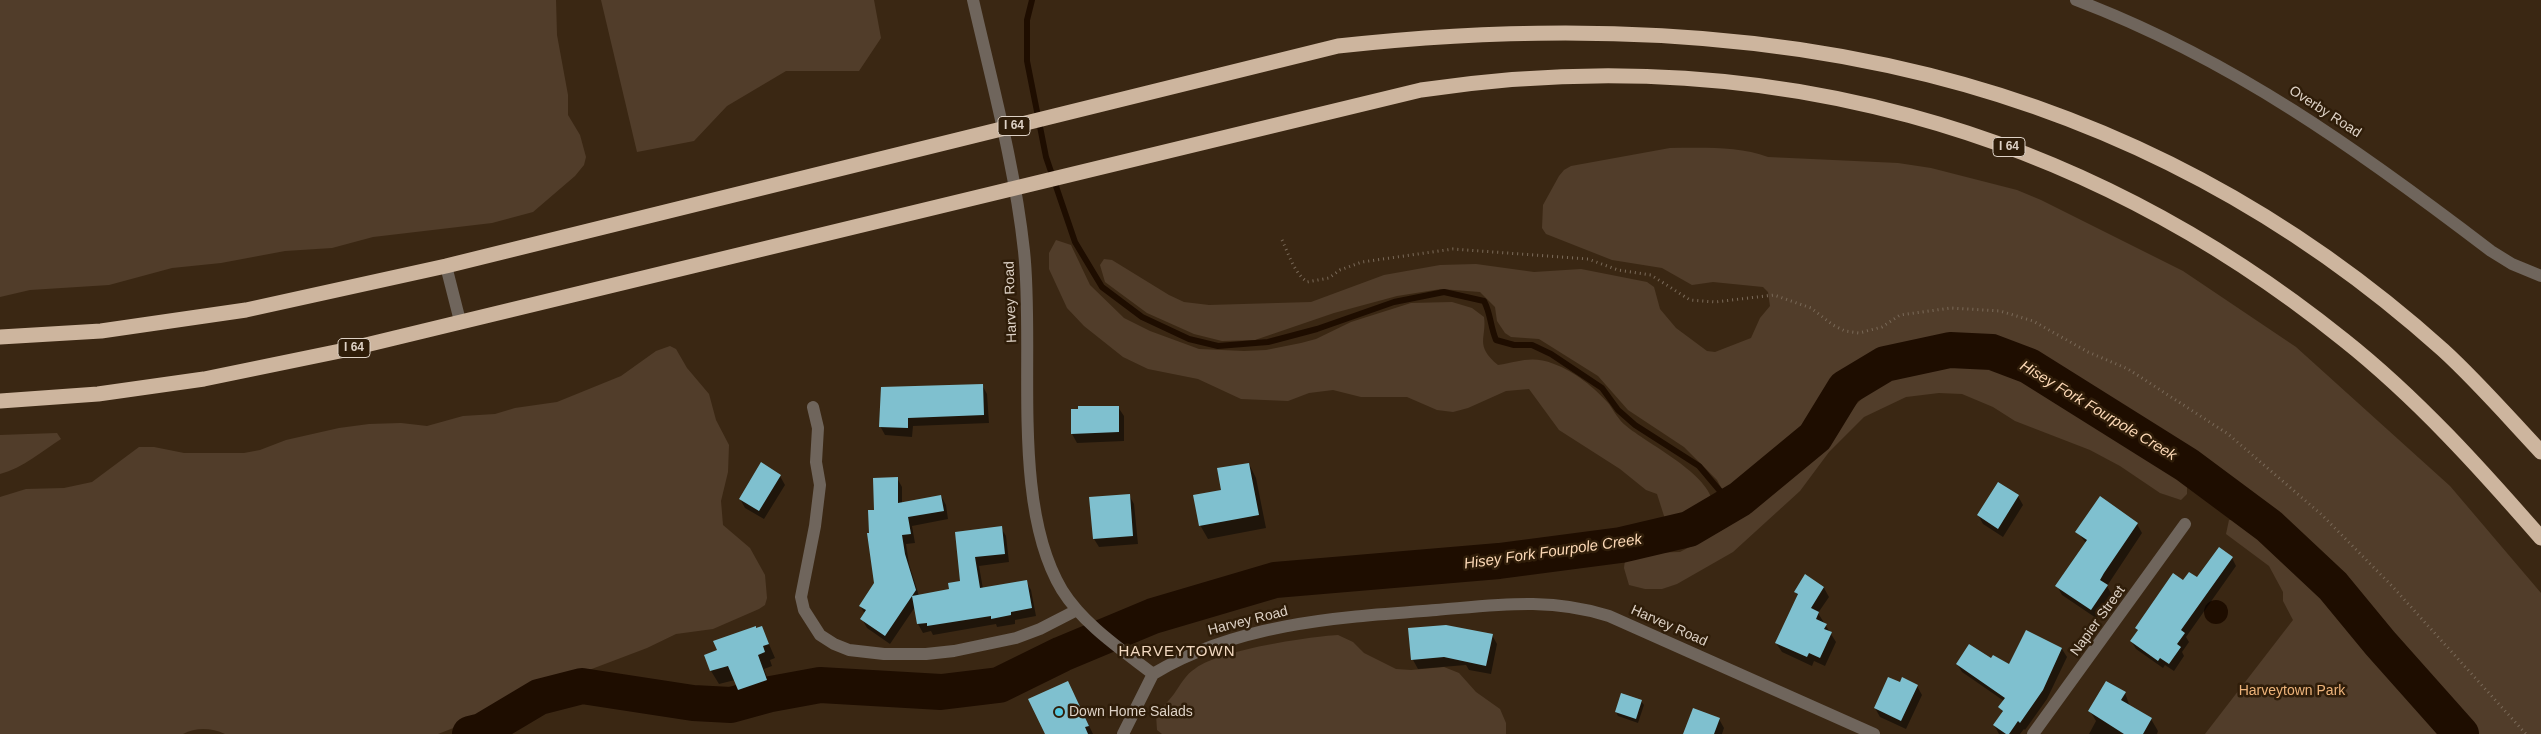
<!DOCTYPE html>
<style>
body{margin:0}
canvas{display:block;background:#3a2713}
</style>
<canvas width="2541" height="734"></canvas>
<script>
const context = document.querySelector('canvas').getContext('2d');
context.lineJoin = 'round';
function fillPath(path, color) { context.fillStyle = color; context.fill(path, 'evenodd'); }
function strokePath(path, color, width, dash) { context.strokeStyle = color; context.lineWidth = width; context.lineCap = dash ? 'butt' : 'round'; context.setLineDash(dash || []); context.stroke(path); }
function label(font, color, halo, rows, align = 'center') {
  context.font = font + ' Helvetica,sans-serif'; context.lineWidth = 5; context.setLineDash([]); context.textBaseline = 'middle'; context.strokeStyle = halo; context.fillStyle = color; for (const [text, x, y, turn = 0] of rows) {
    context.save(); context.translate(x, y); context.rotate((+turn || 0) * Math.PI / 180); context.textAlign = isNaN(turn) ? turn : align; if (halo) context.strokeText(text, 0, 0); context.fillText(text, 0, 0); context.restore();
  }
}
fillPath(new Path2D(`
 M0 0H556L557 35 568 95V115L580 135 586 157 584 165 575 176 533 212 492 223 373 237 332 248 285 251 221 263 172 268 109 285 30 290 0 297Z
 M601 0H874L881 38 859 71H786L727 106 694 141 637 152Z
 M1670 148C1702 148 1738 146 1768 157L1898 163 1931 168 2017 190 2041 200 2183 271 2296 347 2450 486 2541 593V734H2476L2406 663 2390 639 2369 618 2360 606C2341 585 2233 476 2212 476L2189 457 2115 416 2036 360 2028 357 1970 340 1948 341 1914 352 1892 355 1870 361 1846 378 1820 406 1804 433 1786 452 1775 470 1744 487 1724 493 1717 480 1684 447 1628 410 1598 376 1539 339 1511 337 1505 333 1497 321 1495 307 1480 292 1441 289 1397 296 1334 313 1255 340 1222 341 1194 334 1147 313 1105 282 1100 265 1104 259 1112 260 1169 295 1184 302 1209 305 1311 302 1384 275 1440 265 1476 264 1534 272 1581 269 1647 282 1654 287 1660 309 1676 328 1707 351 1715 352 1751 338 1760 318 1770 306 1768 292 1763 287 1713 282 1692 285 1662 268 1612 260 1546 234 1542 228 1543 205 1559 176 1564 170 1571 166Z
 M1056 240 1071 245 1090 285 1124 318 1150 331 1199 349 1244 351 1266 350 1301 343 1316 339 1351 322 1411 303 1452 302 1472 308 1484 317C1487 338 1474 345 1498 365 1520 362 1531 355 1554 364 1574 371 1595 388 1609 404 1614 411 1618 419 1625 425 1647 444 1711 474 1713 505 1699 518 1683 527 1665 519L1657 494 1646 490 1620 469 1559 430 1529 389 1506 391 1468 408 1453 412 1437 410 1407 397H1361L1333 390 1309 393 1288 401 1241 399 1198 379 1148 369 1123 357 1084 326 1067 308 1049 269V253Z
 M670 346 676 349 687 368 709 394 716 420 729 445 728 472 721 501 723 525 750 548 765 575 767 598 765 605 759 609 713 629 676 634 647 648 589 670 555 676 537 689 502 709 438 734H225C212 728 196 727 183 734H0V497L26 489 64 488 92 482 139 447H154L184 453H244L260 450 286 440 339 428 369 424 401 423 427 426 463 416 495 414 515 408 557 402 621 376 656 351Z
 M1961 360 2000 362 2014 368 2058 399 2144 452 2183 481 2187 487V494L2181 500 2160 493 2120 466 2090 450 2015 421 1993 407 1962 394 1939 393 1906 397 1864 417 1829 452 1800 491 1733 552 1677 584 1662 589H1645L1629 585 1624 568 1625 560 1644 553 1680 552 1722 530 1818 453 1833 427 1877 384 1896 373 1925 371Z
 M57 433 61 439C42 451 23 468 0 474V435Z
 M2229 520H2237L2305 575 2343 620 2352 633 2392 674 2445 734H2205L2293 620 2283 601V592L2269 566 2226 534Z
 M1338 635 1353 642 1364 653 1396 669 1411 670 1444 667 1459 673 1476 692 1500 709 1506 723V734H1162L1157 730 1156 714C1162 707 1169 701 1174 694 1181 684 1185 675 1196 668 1221 650 1306 637 1338 635Z`), '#513d2a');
fillPath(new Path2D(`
 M2204 612a12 12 0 1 1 24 0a12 12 0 1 1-24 0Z`), '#1e0d00');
fillPath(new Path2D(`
 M982 385 987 394 989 423 913 426 912 437 885 435 880 426Z
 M1118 407 1124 416V441L1077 443 1072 434V410Z
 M1249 464 1256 478 1266 528 1208 539 1200 525 1222 491Z
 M780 476 785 485 764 519 745 508 740 499Z
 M897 478 902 487V504L941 496 946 505 948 519 912 526 915 543 906 544 909 564 919 596 951 590 962 582 956 533 1001 528 1006 536 1009 562 979 566 983 589 1026 581 1031 590 1036 616 1015 620V624L997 627 996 624 933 635 931 631 923 633 918 624 915 607 890 644 867 628 862 619 865 614 860 606 876 583 870 534 875 511Z
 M1129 495 1134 504 1138 544 1099 547 1094 539Z
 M2018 496 2023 505 2003 537 1983 524 1978 515Z
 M2137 524 2142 533 2107 586 2112 595 2096 618 2062 595 2057 586 2086 543 2077 532Z
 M2232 558 2236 566 2186 637 2189 642 2182 652 2184 656 2174 671 2165 665 2163 668 2136 649 2131 641 2138 631 2136 628 2183 582 2197 579Z
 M1824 588 1829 597 1818 613 1836 642 1825 666 1814 661 1812 666 1782 652 1776 643 1798 596 1795 592Z
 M762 628 775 658 770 660 772 666 764 669 773 693 747 703 735 680 719 684 711 671 718 651Z
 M1410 629 1492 635 1497 644 1491 674 1469 670 1466 665 1418 669 1413 660Z
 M2062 649 2067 657 2047 699 2025 730 2024 729 2020 734H1999L1994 725 2003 713 2000 707 2004 701 1962 672 1957 664 1991 660 2010 665Z
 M1900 684 1917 686 1922 695 1906 729 1880 717 1875 708Z
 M2125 693 2130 707 2151 719 2158 731 2157 734H2089L2096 721 2090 711Z
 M1074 695 1093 734H1047Z
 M1641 701 1644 705 1638 723 1618 716 1616 712Z
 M1719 719 1724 728 1722 734H1684Z`), '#0007');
strokePath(new Path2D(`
 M1032 0 1027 20V61L1046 157 1075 242 1102 287 1142 317 1189 339 1218 346 1268 342 1317 329 1394 302 1444 292 1484 301C1491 314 1490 326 1496 340L1514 345H1532L1551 354 1602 388 1618 410 1635 425 1699 466 1731 504`), '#1e0d00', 6);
strokePath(new Path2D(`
 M470 734 482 731 539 697 582 686 693 703 731 705 771 694 820 685 941 692 999 685 1062 654 1153 616 1275 580 1499 561 1621 545 1689 529 1740 499 1815 437 1845 388 1885 364 1950 350 1992 352 2029 366 2187 465 2269 526 2333 586 2380 643 2461 734`), '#1e0d00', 36);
fillPath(new Path2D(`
 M983 384 984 415 908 418V428L879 427 881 387Z
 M1078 406H1119V432L1071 434V409H1078Z
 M761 462 781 475 759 511 739 499Z
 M1249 463 1259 515 1199 526 1193 495 1221 490 1217 468Z
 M898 477V503L941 495 944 511 908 517 911 534 902 535 905 554 916 590 912 596 949 589 948 583 960 581 955 532 1002 526 1005 554 975 557 980 588 1027 580 1032 608 1011 612V615L991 619V616L927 626V623L917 624 912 596 885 636 860 619 866 610 859 606 874 583 867 533H869L868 510H874L873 478Z
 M1998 482 2019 495 1998 529 1977 515Z
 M1130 494 1133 536 1093 539 1089 497Z
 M2100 496 2138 523 2104 573 2100 580 2108 585 2091 610 2055 586 2087 540 2075 532Z
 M2219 547 2233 557 2181 630 2185 633 2177 644 2181 647 2169 664 2160 658 2158 661 2130 641 2138 630 2135 628 2173 573 2183 580 2189 572 2197 577Z
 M1805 574 1824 587 1811 608 1819 612 1816 619 1827 624 1824 629 1832 632 1820 658 1809 653 1807 657 1775 643 1798 594 1794 592Z
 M1446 625 1493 634 1486 666 1444 657 1411 660 1408 628Z
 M756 626V628L762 626 769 644 763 646 765 652 758 655 767 680 738 690 728 666 710 671 704 655 717 650 713 641Z
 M2026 630 2062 648 2043 690 2020 723 2018 721 2009 734H2006L1993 725 2003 711 1998 707 2005 698 1956 664 1969 644 1991 658 1993 655 2009 664Z
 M1888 677 1900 682 1902 677 1918 685 1901 721 1874 708Z
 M1068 681 1089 726 1085 727 1088 734H1045L1028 699Z
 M2106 681 2126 692 2121 700 2152 718 2143 734H2124L2088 711Z
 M1621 693 1642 700 1636 719 1615 712Z
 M1693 708 1720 718 1714 734H1683Z`), '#7fc0cf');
strokePath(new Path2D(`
 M1282 240C1289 255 1294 272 1307 282L1329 278 1340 270 1362 262 1453 249 1588 259 1618 270 1651 275 1690 300 1715 302 1774 295 1811 308 1833 325 1845 331 1859 333 1882 327 1900 315 1951 308 2000 311 2033 321 2088 352 2128 369 2228 434 2322 515 2392 586 2526 734`), '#7a6a59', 3, [1, 4]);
strokePath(new Path2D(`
 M973 0C992 83 1015 167 1024 251 1035 350 1010 504 1062 590 1083 624 1122 650 1153 674
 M2076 0C2232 59 2360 151 2491 251L2512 264 2541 276
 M446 266 460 321
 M813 407 818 428 816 462 820 485 815 526 801 597 804 610 820 635 834 644 849 650 884 654H926L954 651 1016 638 1040 629 1077 610
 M1153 674C1237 623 1340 617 1436 610 1497 605 1549 597 1609 616L1874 734
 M1123 734 1153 674
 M2033 734 2185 524`), '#6f655c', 12);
strokePath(new Path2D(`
 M0 337 101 331 246 310 446 266 1338 46C1754 0 2129 68 2443 350 2478 382 2509 418 2541 452
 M0 401 98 394 204 379 345 350 1421 90C1759 39 2078 126 2344 340 2417 398 2480 468 2541 538`), '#cdb59e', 15);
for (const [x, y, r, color] of [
 [1059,712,5,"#56c9e0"]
]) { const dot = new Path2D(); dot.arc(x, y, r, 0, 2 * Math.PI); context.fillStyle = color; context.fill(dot); strokePath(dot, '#2f1d09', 2); }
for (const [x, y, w] of [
 [1014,126,32],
 [2009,147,32],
 [354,348,32]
]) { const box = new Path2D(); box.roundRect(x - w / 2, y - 9.5, w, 19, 4); context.fillStyle = '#2f1d09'; context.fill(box); strokePath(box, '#ded2c6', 1); }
label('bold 12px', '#ded2c6', null, [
 ["I 64",1014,126],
 ["I 64",2009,147],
 ["I 64",354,348]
]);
label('14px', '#ded2c6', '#2f1d09', [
 ["Overby Road",2325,112,33],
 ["Harvey Road",1011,302,-92],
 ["Harvey Road",1248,621,-14],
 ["Napier Street",2098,621,-54],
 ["Harvey Road",1669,626,24]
]);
label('14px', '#eeb47b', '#2f1d09', [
 ["Harveytown Park",2292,691]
]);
label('14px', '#ded2c6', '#2f1d09', [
 ["Down Home Salads",1069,712]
], 'left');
label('italic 15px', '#fcd8b6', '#2f1d09', [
 ["Hisey Fork Fourpole Creek",2098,411,31],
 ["Hisey Fork Fourpole Creek",1553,552,-8]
]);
context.letterSpacing = '1px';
label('15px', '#f2d9c1', '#2f1d09', [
 ["HARVEYTOWN",1177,652]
]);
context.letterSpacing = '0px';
</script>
